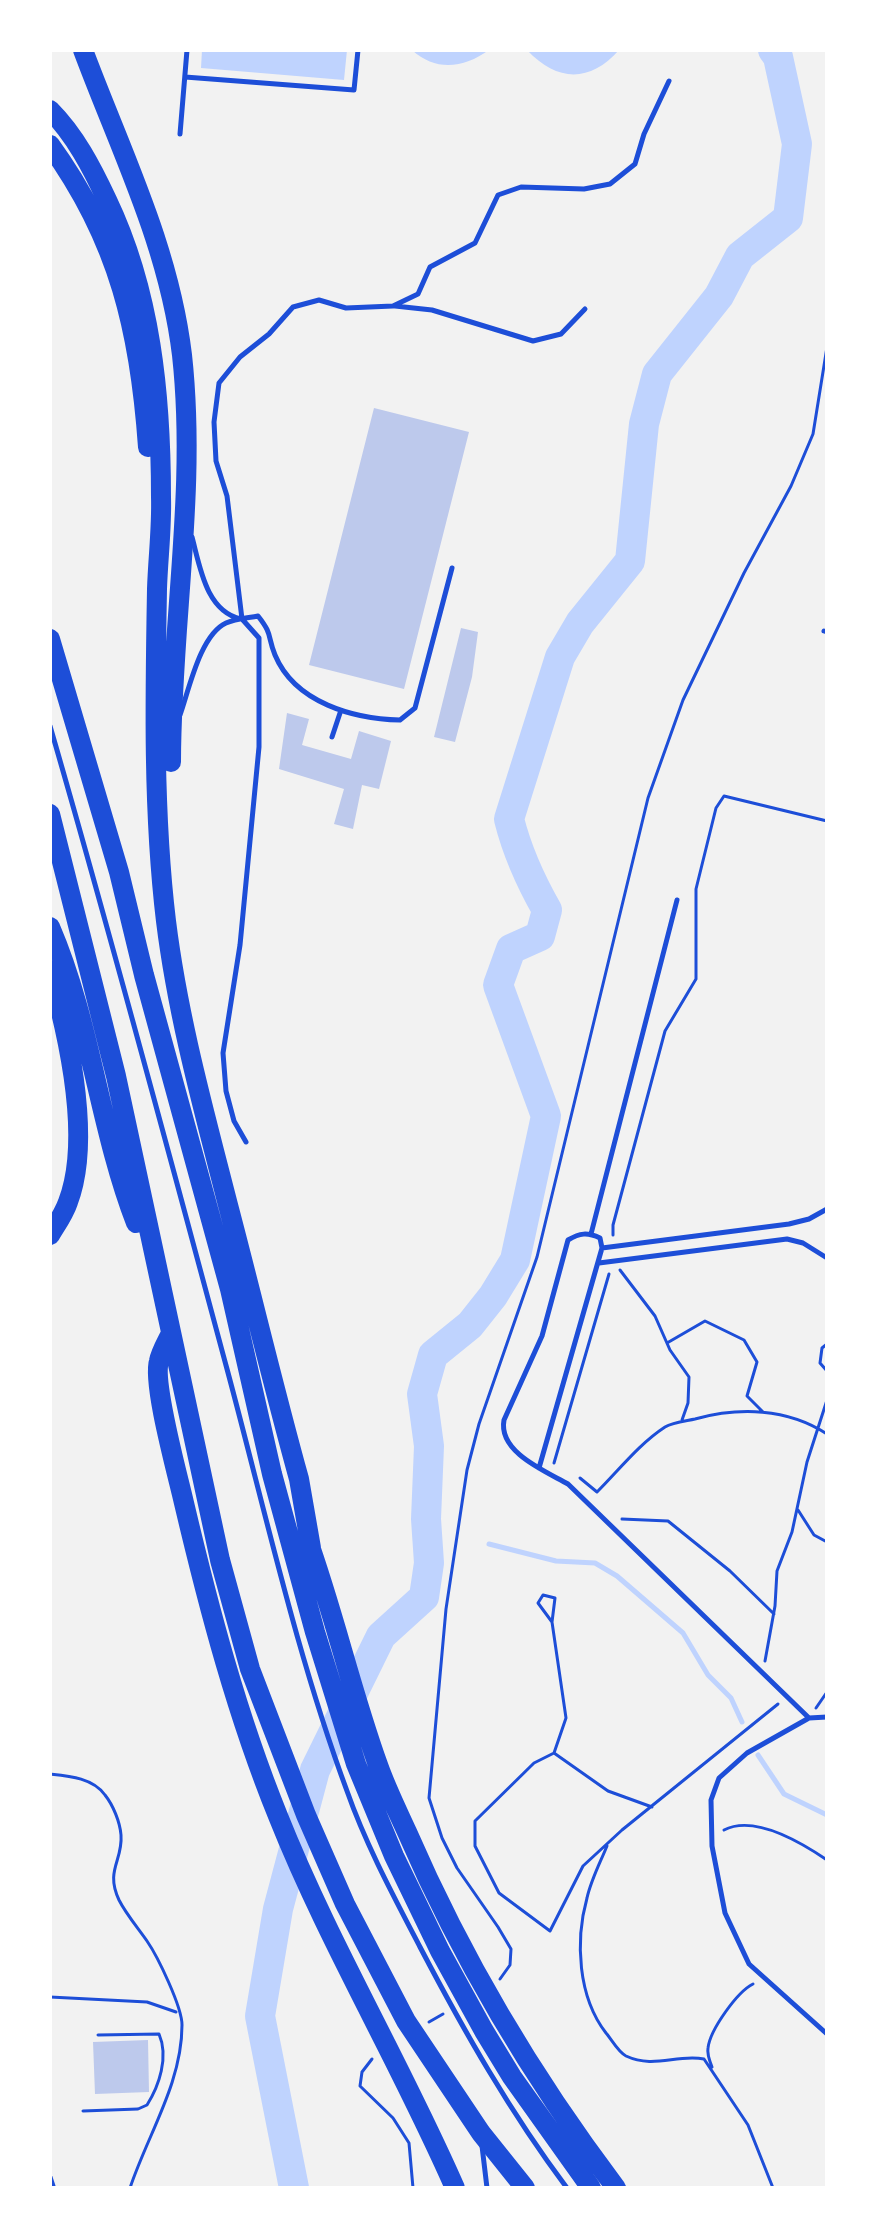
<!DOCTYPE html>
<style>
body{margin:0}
#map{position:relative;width:877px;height:2238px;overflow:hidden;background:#f2f2f2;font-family:"Source Sans 3",sans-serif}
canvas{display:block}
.frame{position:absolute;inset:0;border:52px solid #fff;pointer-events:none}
</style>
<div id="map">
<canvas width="877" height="2238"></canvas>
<div class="frame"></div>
</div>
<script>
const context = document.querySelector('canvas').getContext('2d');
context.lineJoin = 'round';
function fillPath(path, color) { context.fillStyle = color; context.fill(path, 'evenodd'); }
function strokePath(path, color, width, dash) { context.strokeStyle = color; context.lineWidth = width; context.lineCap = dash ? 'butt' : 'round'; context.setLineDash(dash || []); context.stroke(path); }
fillPath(new Path2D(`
 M202 50H347L344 80 201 68Z
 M412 50H489C464 68 436 72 412 50Z
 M527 50H619C590 83 557 82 527 50Z`), '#bfd3fe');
strokePath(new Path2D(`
 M426 1525 438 1531
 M489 1544 556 1561 595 1563 617 1576 683 1633 708 1675 731 1698 742 1722
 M758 1755 784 1794 827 1815`), '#bfd3fe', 5);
strokePath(new Path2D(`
 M294 2188 260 2016 278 1909 315 1770 381 1636 424 1597 429 1563 426 1519 429 1446 422 1394 433 1355 470 1325 493 1296 515 1260 546 1116 498 985 511 949 540 936 547 910C531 882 517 851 509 819L560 657 580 623 630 561 644 424 657 374 719 296 740 256 788 218 797 144 778 57 773 50`), '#bfd3fe', 30);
fillPath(new Path2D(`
 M374 408 469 432 404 689 309 665Z
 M461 628 478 632 472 677 455 742 434 737Z
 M287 713 309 719 302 745 351 759 359 731 391 741 379 789 362 785 353 829 334 824 344 789 279 769Z
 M148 2040 149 2092 95 2094 93 2042Z`), '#bdc9ec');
strokePath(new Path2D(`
 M613 1235V1225L665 1031 696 979V889L716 808 724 796 827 821
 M620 1270 655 1316 670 1350 689 1377 688 1403 682 1420
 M667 1343 705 1321 744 1340 757 1362 747 1396 763 1412
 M827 1344 822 1348 820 1363 827 1371
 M554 1463 609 1274
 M580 1478 597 1492C619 1470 639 1444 665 1427 673 1422 686 1421 695 1419 739 1407 787 1408 827 1434
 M798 1510 814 1535 827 1542
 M622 1519 668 1521 730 1571 774 1614
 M552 1622 538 1603 543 1595 555 1598 552 1622 566 1718 554 1753
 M765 1661 775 1606 777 1571 792 1532 807 1462 827 1400
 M816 1708 827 1692
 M50 1774C69 1776 93 1778 105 1795 113 1805 120 1822 121 1835 123 1861 105 1870 119 1900 126 1914 138 1928 147 1941 158 1957 182 2007 182 2025 182 2083 148 2134 130 2188
 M652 1807 608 1791 554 1753 534 1763 475 1821V1846L499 1893 550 1931 583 1866 622 1830 778 1704
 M724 1830C755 1814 802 1843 827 1860
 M607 1846C600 1863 591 1880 587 1898 575 1941 578 1997 606 2033 612 2040 618 2052 626 2056 654 2069 676 2054 704 2059L748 2125 773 2188
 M500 1979 510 1965 511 1949 498 1927 457 1868 442 1838 429 1798 446 1609 467 1470 479 1424 537 1257 648 798 683 700 744 573 791 486 813 434 827 347
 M50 1997 147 2002 176 2012
 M429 2022 443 2014
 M372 2059 362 2072 360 2086 393 2118 409 2143 413 2188
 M712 2067C710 2062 707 2053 708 2048 710 2030 737 1992 753 1984
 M83 2111 138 2109 147 2105C159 2086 169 2057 159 2034L98 2035`), '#1d4ed8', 3);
strokePath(new Path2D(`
 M185 77 354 90 358 50
 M180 134 187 50
 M395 306 432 310 533 341 561 334 585 309
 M192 537C200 567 206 611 241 619
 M824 631 827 632
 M180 715C189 690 200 635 226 623 235 619 248 618 258 616 273 635 267 635 275 655 295 703 354 719 400 720L415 708 452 568
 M50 726C112 939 169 1154 227 1369 265 1510 296 1653 347 1791 366 1845 394 1897 420 1947 464 2031 510 2112 567 2188
 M332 737 341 710
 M246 1142 234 1121 226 1091 223 1053 240 945 259 747V638L242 619 227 496 216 461 214 422 219 383 240 357 269 334 293 307 319 300 346 308 393 306 418 294 430 267 475 243 498 195 521 187 584 189 610 184 635 164 644 134 669 81
 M591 1234 677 900
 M602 1248 789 1224 809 1219 827 1209
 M599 1263 787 1239 803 1243 827 1258
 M539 1468 602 1248 600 1238C587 1232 580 1233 568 1240L542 1336 504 1420C498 1452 545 1471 568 1484L809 1718
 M827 1717 809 1718 747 1753 719 1778 711 1800 712 1846 725 1913 749 1964 827 2034
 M482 2146 487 2188
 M50 2177 53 2186`), '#1d4ed8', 5);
strokePath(new Path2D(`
 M83 50C121 152 169 246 182 355 197 491 171 626 171 762
 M50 110C75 135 92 168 107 200 151 292 161 395 161 497 162 527 158 558 157 589 155 699 153 812 166 921 178 1018 204 1111 228 1205 252 1296 274 1389 299 1479L311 1548
 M50 145C119 240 140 332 148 447
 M50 639 119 872 144 975 230 1289 272 1474 315 1632 356 1764 394 1856 440 1951 484 2031 512 2077 591 2188
 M50 814 116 1076 220 1560 250 1669 306 1815 345 1904 406 2021 481 2133 525 2188
 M50 927C91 1022 99 1127 136 1223
 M50 970C68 1034 92 1139 68 1202 64 1214 56 1225 50 1235
 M171 1333C167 1342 161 1351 159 1361 152 1383 178 1476 184 1503 209 1609 237 1715 278 1816 329 1944 400 2062 455 2188
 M307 1538C334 1613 351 1690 378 1765 386 1788 397 1810 407 1832 462 1959 532 2077 616 2188`), '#1d4ed8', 20);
</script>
